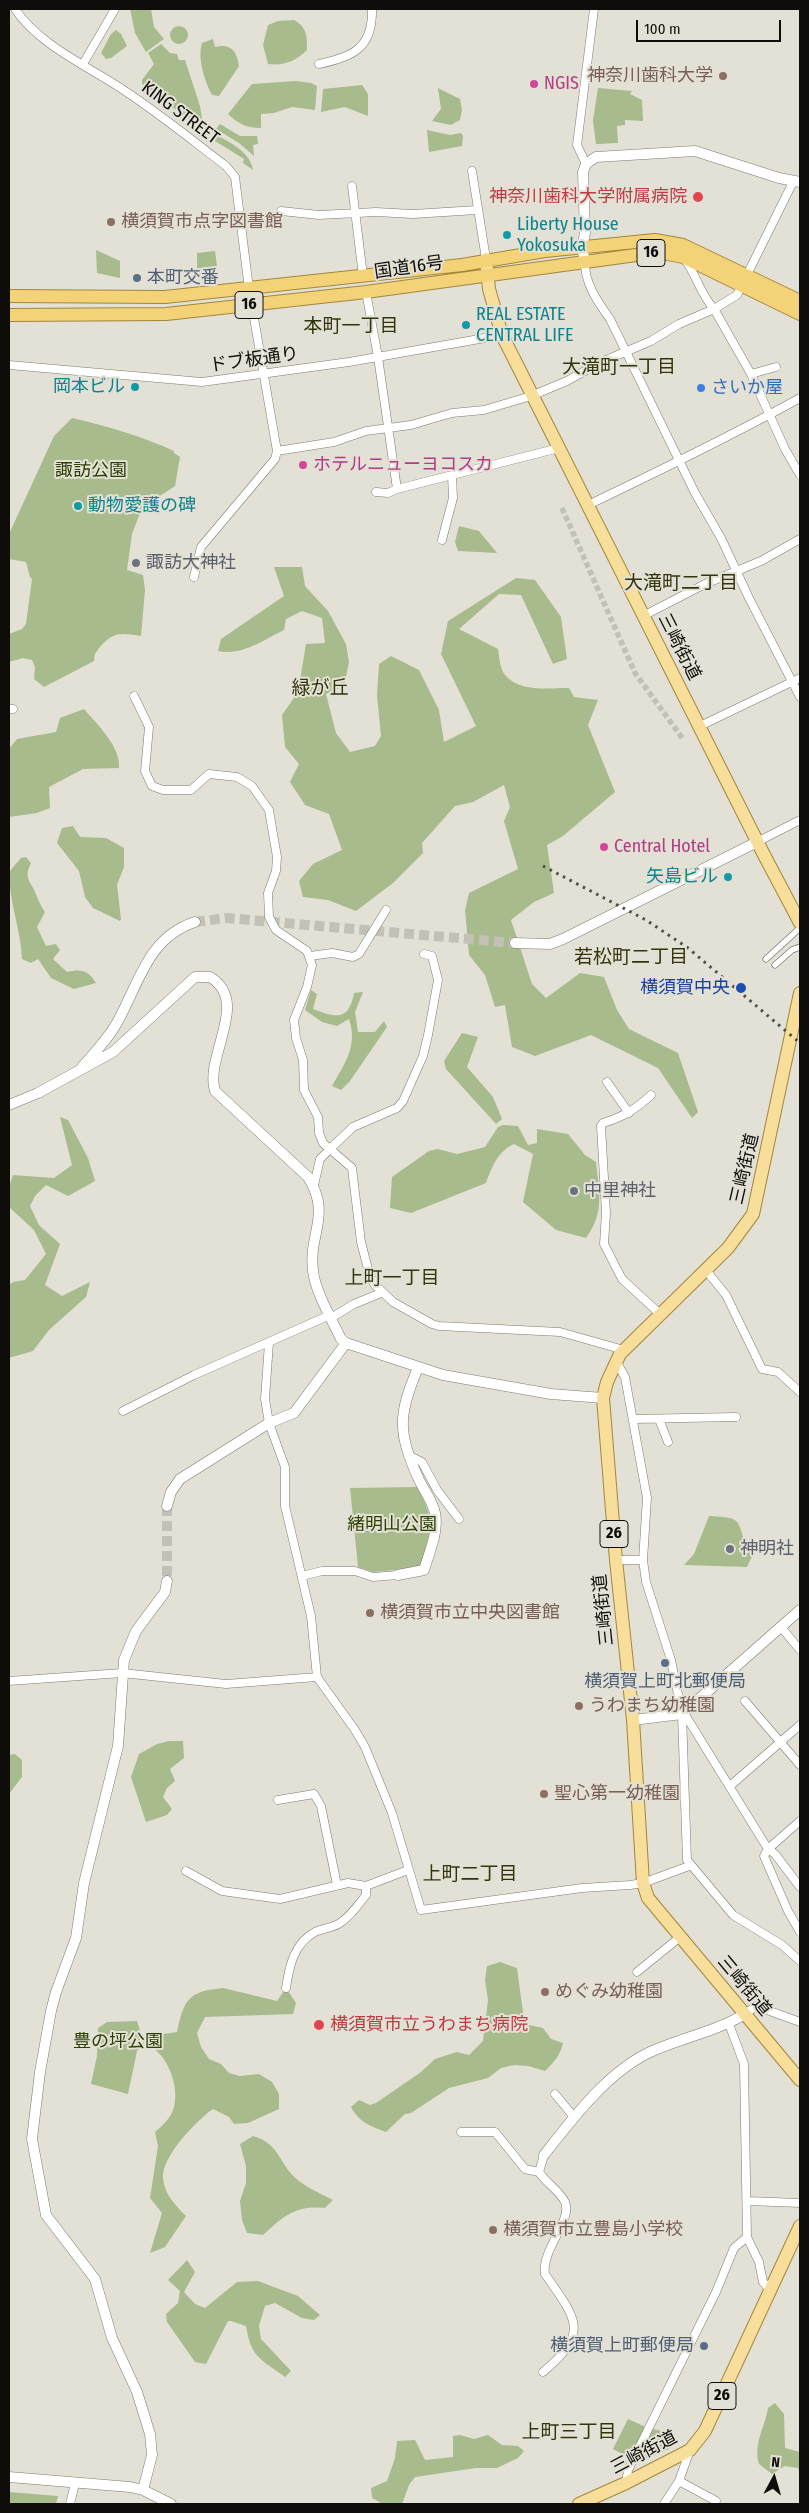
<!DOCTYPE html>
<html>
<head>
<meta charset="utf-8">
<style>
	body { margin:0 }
	#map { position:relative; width:809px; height:2513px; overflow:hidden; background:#e3e1d5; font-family:"Fira Sans Condensed",sans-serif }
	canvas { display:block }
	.frame { position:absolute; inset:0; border:10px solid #0e0d09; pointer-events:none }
	.north { position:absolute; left:749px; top:2453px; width:50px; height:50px; -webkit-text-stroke:4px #e3e1d5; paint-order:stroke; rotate:6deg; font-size:14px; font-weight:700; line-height:20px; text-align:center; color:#0e0d09 }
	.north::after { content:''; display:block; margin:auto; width:18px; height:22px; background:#0e0d09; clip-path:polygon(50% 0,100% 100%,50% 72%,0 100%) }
	.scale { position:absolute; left:636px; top:20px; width:145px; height:22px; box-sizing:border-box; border:2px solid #0e0d09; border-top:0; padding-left:6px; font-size:15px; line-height:18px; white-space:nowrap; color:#0e0d09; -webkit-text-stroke:4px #e3e1d5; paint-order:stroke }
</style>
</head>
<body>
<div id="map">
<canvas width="809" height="2513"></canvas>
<div class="frame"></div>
<div class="north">N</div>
<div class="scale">100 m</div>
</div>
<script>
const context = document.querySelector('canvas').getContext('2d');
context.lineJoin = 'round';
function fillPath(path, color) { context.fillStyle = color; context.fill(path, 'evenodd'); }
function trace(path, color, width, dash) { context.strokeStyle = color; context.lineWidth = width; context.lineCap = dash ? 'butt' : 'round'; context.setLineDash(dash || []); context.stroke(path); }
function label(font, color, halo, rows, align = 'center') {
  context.font = font + ' "Fira Sans Condensed","Noto Sans JP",sans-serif'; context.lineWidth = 4; context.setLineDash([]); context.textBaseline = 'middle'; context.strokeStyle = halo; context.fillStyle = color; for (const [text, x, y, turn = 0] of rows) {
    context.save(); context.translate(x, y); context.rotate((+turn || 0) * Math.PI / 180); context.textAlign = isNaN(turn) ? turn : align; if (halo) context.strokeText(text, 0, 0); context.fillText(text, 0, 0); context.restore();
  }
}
fillPath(new Path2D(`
	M130,9H151L154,27L164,39L146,52L135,33Z
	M294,20C307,27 307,36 307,50C296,61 284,66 268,64L263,45L268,25L278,21Z
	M170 35a9 9 0 1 1 18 0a9 9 0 1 1-18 0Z
	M116,30L121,34L127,46L111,58L106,59L101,53L111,34Z
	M213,39L215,47C231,43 237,51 239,66L219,96L212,95C205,82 197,58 202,43Z
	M161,44L170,53L177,54L179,60H185L200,106L204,131L142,84V80L154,64L148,53Z
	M296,81L311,83L317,86L315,110L292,107L274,113L261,114V128C246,128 239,124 228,114L252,84Z
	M362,85L368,94V116L345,107L321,112L323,89Z
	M438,88L460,99L462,110L460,120L451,125L432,121L441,109Z
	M598,88L632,91L630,94L642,100L643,121L625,120V125L617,126L618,143L596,144L593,120Z
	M220,124L240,136H257L258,144L253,145L254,156L239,143L216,129Z
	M427,130L450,135L461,133L463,136L462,146L429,152Z
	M215,134C230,143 250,151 253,170L243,163L244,159L215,141Z
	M96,250L120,261V278L97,273Z
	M215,251L217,266L197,269V253Z
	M72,418C107,426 141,436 174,451V453L180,457L175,486L142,508L132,534L127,570L143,575L145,590L141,636C121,633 114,631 100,647C96,652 94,654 94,661L44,687L34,679L35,667L32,660L23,658L9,662V634L22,629L26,624L32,579L30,577L26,562L9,559V534L54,436Z
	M459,526L479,531L497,553L458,551L455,542Z
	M274,567H302L305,586L328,611L346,644L349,662L344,686L326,694L336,733L350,752L375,746L381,736L377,695L379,664L391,656L419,670L439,710L444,742L476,726L441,654L448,621L516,578L535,580L561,617L567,659L553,664L521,595L499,594L459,629L498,649C499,656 500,666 503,672C516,693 549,688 569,688L574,697L598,700L588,725L615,792L563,836L547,845L554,893L534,902L511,920L532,984L546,998L580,973L604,977L617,1010L629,1029L678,1053L698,1112L692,1118L658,1068L591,1035L535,1056L512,1047L505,1005L495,1007L485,975L469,955L465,910L469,893L518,869L504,821L510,807L504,785L473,802L455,806L422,843L423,853L393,883L356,911L328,900L303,897L299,881L313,864L342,850L329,814L305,805L290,782L299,764L285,747L282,715L298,692L306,644L325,643L322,618L302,611L286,619L284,630C263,640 243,656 218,651L221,639L284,596Z
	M84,709C97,724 121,747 119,768L83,769L49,787L50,808L37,813L9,817V749L17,739L56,732L60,718Z
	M73,826L80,837L106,838L124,848V867L117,885L121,919L120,921L93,908L85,897L79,871L57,843L62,828Z
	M26,857L31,863C23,879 31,881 36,894C39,901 40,905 45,912L37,927L46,946L56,944L60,950L53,959L67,972C81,969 88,970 96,983L74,989L51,978L38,959L31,963L22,959C21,930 9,902 9,872L21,858Z
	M311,990L317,994L313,1009C336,1018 349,1021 354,993L363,992L355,1012L358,1032H375L384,1021L387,1027L350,1081L341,1090L332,1086C345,1063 358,1046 349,1019L337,1026L322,1022L305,1010Z
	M462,1033L478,1037L467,1067L493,1097L502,1119L496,1124L446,1069L444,1061Z
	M60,1117L68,1120L88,1158L95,1181L68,1196L46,1185L35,1196L30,1206L39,1225L60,1244L45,1285L62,1296L90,1282L86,1297L49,1330L33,1351L9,1358V1285L13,1282L25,1280L46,1254L34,1230L9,1207V1187L13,1175L54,1178L72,1165Z
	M503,1125L518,1126L528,1145L537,1143V1129L568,1134L585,1155L596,1162C599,1192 605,1212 586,1238L556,1230L523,1202L533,1154L514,1144C497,1152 492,1167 486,1183L411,1213L390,1208L392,1177L429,1151L438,1149L457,1154L485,1147L498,1127Z
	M417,1487C436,1521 431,1528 421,1564L416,1568L373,1572L358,1567L350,1488Z
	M709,1516C741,1518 737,1517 746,1547L755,1550L747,1567L684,1565L694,1554Z
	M169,1741H183L184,1758L170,1769L175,1781L167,1788L163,1797L172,1809L167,1815L146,1822L131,1777L139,1754L157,1744Z
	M15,1754L22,1760V1777L9,1794V1755Z
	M500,1962L517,1968L524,2020L529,2025L543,2028L551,2039L563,2043C560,2056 554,2062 545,2071L528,2066L514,2065L501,2068L488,2078L449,2088L411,2113L405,2114L386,2132C370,2126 359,2122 351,2107L359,2100L370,2105L376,2103L421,2072L435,2059L457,2052L469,2055L483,2041L488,2000L485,1980L487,1966Z
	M223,1988L277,2001L286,1988L296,2003L293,2014L205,2017L197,2033L201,2047L209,2059L221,2064L229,2073L240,2076L259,2074L272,2082L279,2094V2109L248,2123L234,2124L229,2117L213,2109C197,2120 161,2157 163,2178C164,2194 176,2206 186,2216L165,2247L150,2253L162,2213L150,2198L158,2146L155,2132C161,2127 167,2121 171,2115C183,2093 169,2053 146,2044L156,2035L177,2032C184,1999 189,1991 223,1988Z
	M137,2021L144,2043L137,2051L128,2094L91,2084L97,2056L98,2028L107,2022Z
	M253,2136C281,2144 279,2166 299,2181C309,2189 322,2194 333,2200L325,2208C295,2205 284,2216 263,2235L247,2233L242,2220L240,2201L246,2183V2166L240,2144Z
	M187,2260L195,2272L184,2292L195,2304L205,2308L237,2282L258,2281L298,2296L320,2315L314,2320L302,2318L275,2303L265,2306L259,2326L261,2339L291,2371L285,2377C261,2359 251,2358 246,2326L231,2321H228L206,2364L195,2362L167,2322L166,2314L178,2303L180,2291L168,2280Z
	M775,2403L784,2414L785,2448L800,2452V2473L798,2468L785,2466L772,2474L759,2464C753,2444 765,2427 768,2408Z
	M628,2419L648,2428L670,2433L665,2444L669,2449L638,2462L613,2449Z
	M460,2435L474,2439L488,2435L502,2445L518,2446L524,2451L518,2458L497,2468H476L415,2477L409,2485L402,2504H383L372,2498L371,2488L387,2481L395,2458L397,2441L415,2440L425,2460L453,2457V2436Z
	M9,2492L58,2496L56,2504H9Z`), '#a7bb8c');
trace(new Path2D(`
	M562,508L635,673L683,739`), '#c3c1b6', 5.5, [5.5, 3]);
trace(new Path2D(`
	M195,922L227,918L515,943
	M167,1506V1581`), '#c3c1b6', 10, [10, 5]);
const pedestrian = new Path2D(`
	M766,959L800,928
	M775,965L792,950L800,947`);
const minor = new Path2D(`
	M15,9C40,46 88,66 125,91C160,114 193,141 226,166L235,177L249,289L277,451L275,459L201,547L194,577
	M83,64L115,9
	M319,64C353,57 373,48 372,9
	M586,164L577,145L594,9
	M472,171L486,259
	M352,186L363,276
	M281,211L319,215L376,212L413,214L477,210
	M585,261C584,283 598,302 610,319L695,493L721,538L749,598L800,697
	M686,261C697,277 701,295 714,309L751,374L785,449L800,475
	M366,292L378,357L397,489
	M9,365L202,382L349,362L502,335
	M751,374L776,367
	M277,451L334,442L366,431L411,425L452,413L484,410L531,396L567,381L599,363L651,341L679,324L714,309L737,295L793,182
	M376,492L388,493L397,489L559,448
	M588,505C659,471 731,436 800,398
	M442,540L453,498L452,475
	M643,616L705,584L761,561L800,539
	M134,696L149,727L145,771L152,786L163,790H191L209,774L237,777L252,786L269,810L277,857L276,871L268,893L269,917L276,930L307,951L312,965L307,987L294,1020L296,1038L303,1060L304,1090L318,1117L319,1133L323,1143L352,1168L361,1242L368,1269L374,1284L393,1302L432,1324L439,1326L560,1332L624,1350
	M9,709H13
	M700,726L800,678
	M757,842L800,820
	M310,956L332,953L353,957L359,954L386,910
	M607,1082L629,1113
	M651,1095C636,1109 623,1117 603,1123L601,1126L606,1213L604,1244L622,1279L660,1314
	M314,1185L320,1159L331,1148L353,1127L397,1108L403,1101L423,1056L428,1035L438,980L432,956L424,954
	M705,1269L726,1295L762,1369L778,1372L800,1392
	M331,1318L354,1304L381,1293
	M269,1343L265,1399L269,1423L285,1467V1506L311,1616L317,1677L355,1730L365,1747L392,1813L421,1910L582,1888L630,1885L643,1883L689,1866
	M616,1361L625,1377L647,1498L643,1560L646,1582L671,1660L682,1714L687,1860L733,1915L782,1945L800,1961
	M123,1411L194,1375L330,1315
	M633,1419L736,1417
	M659,1419L668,1442
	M408,1455L422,1462L437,1490L459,1519
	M616,1560H643
	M302,1576L322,1571H355L373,1577L398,1575
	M781,1627L800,1650
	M9,1681L122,1673L226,1684L317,1677
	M745,1701L800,1765
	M684,1713L768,1849L775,1854L800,1887
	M730,1786L800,1725
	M278,1800L314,1794L321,1806L337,1885
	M800,1821L768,1849L764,1856L788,1911L800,1932
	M186,1871L222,1891L280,1899L348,1883L366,1886L408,1870
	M637,1972L680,1937
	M286,1988C289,1967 294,1943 315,1932C323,1928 333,1928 340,1923C351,1916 358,1905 366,1895V1886
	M745,2014L756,2006L800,2022
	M729,2024L744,2064L747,2237L759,2262L763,2282L771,2291
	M555,2094L574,2117
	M461,2132H495L525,2169L539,2172
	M747,2201L800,2203
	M543,2372C591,2332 576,2319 545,2274C541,2250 573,2220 565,2202C559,2190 546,2183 539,2172L544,2155
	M679,2481L716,2501
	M626,2483L628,2470L716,2292L734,2248L747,2237
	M70,2504L75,2483
	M664,2504L679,2481L690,2450`);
const tertiary = new Path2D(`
	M585,261L582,248L585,233L583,172L586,164L596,157L695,151L779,178L800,182
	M515,943L550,944L563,939L757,842
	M82,1067C95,1052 110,1037 119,1019C140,980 149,937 195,922
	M9,1105L38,1093L113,1052L195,977H210C251,1002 204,1056 215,1091L308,1177C332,1215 308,1234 313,1271C315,1291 332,1320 341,1339L346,1343L294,1413L269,1423L180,1479L171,1492L167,1506
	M346,1343L443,1375L551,1394L603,1398
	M398,1575L424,1570C429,1553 439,1531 435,1513C433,1503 425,1491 420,1482C398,1434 397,1416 418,1368
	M633,1720L682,1714L800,1610
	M544,2155C573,2118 606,2074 648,2053C680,2038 715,2032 745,2014
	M9,2477L130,2487L143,2490L171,2504
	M143,2490L152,2455L150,2434L137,2392L112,2338L95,2279L46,2215L32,2139L40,2072L51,2011L56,1992L76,1938L84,1883L118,1746L124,1660L136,1631L165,1592L167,1581`);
const primary = new Path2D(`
	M486,259L489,289L502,335L762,851L800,923
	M800,993L753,1214L728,1248L620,1354L607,1382L603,1398L616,1560L633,1720L643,1883L648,1898L800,2080
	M579,2504L626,2483L690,2450L705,2431L800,2226`);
const trunk = new Path2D(`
	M9,296L165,297L462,265L545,251L655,240L683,245L800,301
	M9,315L166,314L366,292L658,252L683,257L800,314`);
trace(pedestrian, '#7b7a6f', 7);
trace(minor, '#7b7a6f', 9);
trace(tertiary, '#7b7a6f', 11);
trace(primary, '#a2873c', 14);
trace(trunk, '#a2873c', 14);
trace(pedestrian, '#fff', 5.5);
trace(minor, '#fff', 8);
trace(tertiary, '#fff', 10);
trace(primary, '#f7de9a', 12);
trace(trunk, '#f4d378', 12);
trace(new Path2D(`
	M543,866L646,920L688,948L800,1043`), '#504e48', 3, [2.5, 5]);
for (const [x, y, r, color] of [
	[723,76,5,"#8d6e63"],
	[534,84,5,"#d1479c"],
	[698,197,6,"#e0444e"],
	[111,222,5,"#8d6e63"],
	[507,235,5,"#0f9aa8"],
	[137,278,5,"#5c6f8a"],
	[466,325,5,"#0f9aa8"],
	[135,387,5,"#0f9aa8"],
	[701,388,5,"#3f7fe0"],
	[303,465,5,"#d1479c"],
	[78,506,5,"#0f9aa8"],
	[136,563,5,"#6b7280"],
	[604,847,5,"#d1479c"],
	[728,877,5,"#0f9aa8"],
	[741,988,6,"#1a4fb4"],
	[574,1191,5,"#6b7280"],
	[730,1549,5,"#6b7280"],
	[370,1613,5,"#8d6e63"],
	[665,1663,5,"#5c6f8a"],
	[579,1706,5,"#8d6e63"],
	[544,1794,5,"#8d6e63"],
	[545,1992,5,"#8d6e63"],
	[319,2025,6,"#e0444e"],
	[493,2230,5,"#8d6e63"],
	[704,2346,5,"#5c6f8a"]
]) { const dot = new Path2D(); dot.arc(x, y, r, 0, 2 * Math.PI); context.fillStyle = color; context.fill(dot); trace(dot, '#e3e1d5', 2); }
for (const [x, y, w] of [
	[651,253,28],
	[249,305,28],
	[614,1534,28],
	[722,2396,28]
]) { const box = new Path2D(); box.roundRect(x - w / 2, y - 13.5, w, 27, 4); context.fillStyle = '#e3e1d5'; context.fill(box); trace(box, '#0e0d09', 1); }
label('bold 16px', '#0e0d09', null, [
	["16",651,253],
	["16",249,305],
	["26",614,1534],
	["26",722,2396]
]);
label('18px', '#785e54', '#e3e1d5', [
	["神奈川歯科大学",713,76,"right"],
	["横須賀市点字図書館",121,222],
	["横須賀市立中央図書館",380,1613],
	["うわまち幼稚園",589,1706],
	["聖心第一幼稚園",554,1794],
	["めぐみ幼稚園",555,1992],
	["横須賀市立豊島小学校",503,2230]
], 'left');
label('18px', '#b23c85', '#e3e1d5', [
	["NGIS",544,84],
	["ホテルニューヨコスカ",313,465],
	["Central Hotel",614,847]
], 'left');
label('18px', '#0e0d09', '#e3e1d5', [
	["KING STREET",180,113,37],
	["国道16号",409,268,-8],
	["ドブ板通り",254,360,-8],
	["三崎街道",679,647,63],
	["三崎街道",745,1169,-77],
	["三崎街道",604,1610,-96],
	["三崎街道",744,1986,50],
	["三崎街道",644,2453,-28]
]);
label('18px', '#be3a42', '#e3e1d5', [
	["神奈川歯科大学附属病院",687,197],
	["横須賀市立うわまち病院",330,2025,"left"]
], 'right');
label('18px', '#0d838f', '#e3e1d5', [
	["Liberty House",517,225],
	["Yokosuka",517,246],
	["REAL ESTATE",476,315],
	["CENTRAL LIFE",476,336],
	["岡本ビル",125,387,"right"],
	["動物愛護の碑",88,506],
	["矢島ビル",718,877,"right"]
], 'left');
label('18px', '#4e5e75', '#e3e1d5', [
	["本町交番",147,278],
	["横須賀上町北郵便局",665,1682,"center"],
	["横須賀上町郵便局",694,2346,"right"]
], 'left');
label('18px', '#366cbe', '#e3e1d5', [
	["さいか屋",711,388]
], 'left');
label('18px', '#2c4004', '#e3e1d5', [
	["諏訪公園",91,471],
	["緒明山公園",392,1525],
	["豊の坪公園",118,2042]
]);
label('18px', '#5b616d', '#e3e1d5', [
	["諏訪大神社",146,563],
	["中里神社",584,1191],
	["神明社",740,1549]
], 'left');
label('18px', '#164399', '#e3e1d5', [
	["横須賀中央",730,988]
], 'right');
label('19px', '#33350c', '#e3e1d5', [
	["本町一丁目",351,327],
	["大滝町一丁目",619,368],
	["大滝町二丁目",681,584],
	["緑が丘",320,689],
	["若松町二丁目",631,958],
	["上町一丁目",392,1279],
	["上町二丁目",470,1875],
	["上町三丁目",569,2433]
]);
</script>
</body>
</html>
